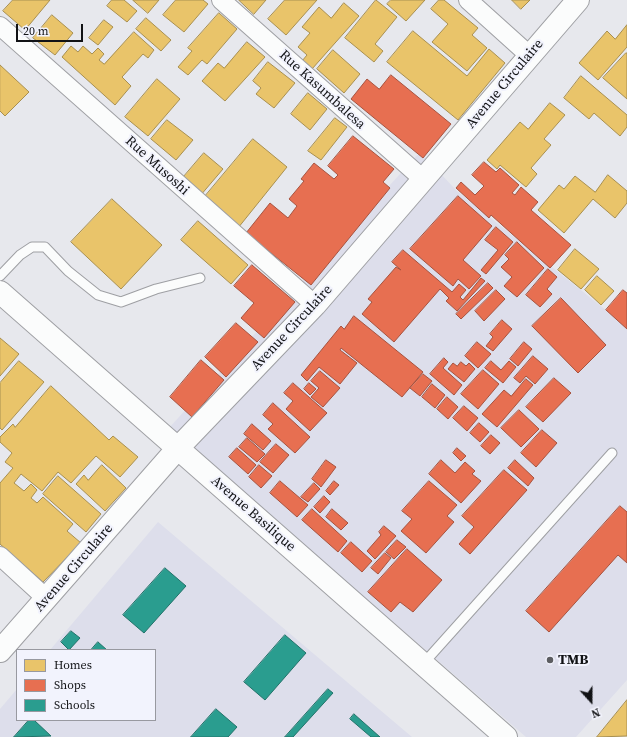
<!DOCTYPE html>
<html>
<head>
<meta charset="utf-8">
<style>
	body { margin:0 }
	#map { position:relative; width:627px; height:737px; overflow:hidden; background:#e7e8ed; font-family:"Source Serif 4",serif }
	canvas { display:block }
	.legend { position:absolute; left:16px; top:649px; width:140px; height:72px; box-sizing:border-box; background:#f2f3fd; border:1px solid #9899a0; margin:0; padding:5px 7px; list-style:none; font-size:12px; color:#111215 }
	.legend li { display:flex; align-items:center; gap:8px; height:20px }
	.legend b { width:20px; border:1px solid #9899a0 }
	.north { position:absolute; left:571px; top:681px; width:40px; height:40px; -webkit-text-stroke:3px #f2f3fd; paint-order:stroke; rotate:159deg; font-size:11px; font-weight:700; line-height:16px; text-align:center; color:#111215 }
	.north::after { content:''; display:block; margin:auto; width:14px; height:18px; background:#111215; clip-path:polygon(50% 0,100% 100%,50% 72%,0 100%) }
	.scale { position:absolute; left:16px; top:24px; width:67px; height:18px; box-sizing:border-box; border:2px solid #111215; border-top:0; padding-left:5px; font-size:12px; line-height:14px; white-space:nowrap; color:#111215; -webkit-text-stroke:3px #f2f3fd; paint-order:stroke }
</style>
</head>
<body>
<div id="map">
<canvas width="627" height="737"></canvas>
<ul class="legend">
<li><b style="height:11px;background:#e9c46a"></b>Homes</li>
<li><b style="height:11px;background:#e76f51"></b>Shops</li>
<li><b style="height:11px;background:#2a9d8f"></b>Schools</li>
</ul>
<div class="north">N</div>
<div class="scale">20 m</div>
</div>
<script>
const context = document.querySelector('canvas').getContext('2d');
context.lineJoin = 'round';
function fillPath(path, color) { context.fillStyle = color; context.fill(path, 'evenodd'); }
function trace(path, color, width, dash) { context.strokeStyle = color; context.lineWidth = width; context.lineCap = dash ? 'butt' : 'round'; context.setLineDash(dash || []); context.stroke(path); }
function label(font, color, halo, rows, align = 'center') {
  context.font = font + ' "Source Serif 4",serif'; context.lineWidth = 4; context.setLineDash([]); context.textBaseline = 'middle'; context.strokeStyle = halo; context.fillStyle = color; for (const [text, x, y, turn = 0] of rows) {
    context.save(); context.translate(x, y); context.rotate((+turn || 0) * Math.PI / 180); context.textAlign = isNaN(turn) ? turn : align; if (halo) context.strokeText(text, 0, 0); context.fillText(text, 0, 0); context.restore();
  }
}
fillPath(new Path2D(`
	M420,152L457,191L627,327V680L576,737H526L169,428Z
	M158,522L412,737H0V709L17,689V720H155V650H50Z`), '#dddeeb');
const homes = new Path2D(`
	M13,0H50L25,30L3,11Z
	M112,0H124L137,11L127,22L107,6Z
	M133,0H159L148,13Z
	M176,0H203L208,4L184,32L163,15Z
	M239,0H266L254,14Z
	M285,0H317L286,35L268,19Z
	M376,0L397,17L375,44L383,51L374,62L345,38Z
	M391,0H425L406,21L387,4Z
	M439,0H444L478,28L472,35L487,48L467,71L432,42L448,24L431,9Z
	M512,0H530L521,9Z
	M344,3L359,16L312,69L302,61L307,55L298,47L310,33L302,27L319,7L331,18Z
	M219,13L237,29L207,64L202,60L188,75L178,67L192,51L188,48Z
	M52,15L73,33L55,55L33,38Z
	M146,18L171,40L161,51L136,29Z
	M104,20L113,27L98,45L89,38Z
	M627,25V47L598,80L579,63L607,31L615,39Z
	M413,31L467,76L489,49L505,63L458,120L387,62Z
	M134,32L154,50L148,58L143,54L122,77L131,86L115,105L62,57L71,46L78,52L83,46L92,54L98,48L104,54L99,60L104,64Z
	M247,42L265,57L225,101L202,81L218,63L224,68Z
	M333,50L360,74L344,93L317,69Z
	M626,53H627V99L603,78Z
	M268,62L295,83L274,108L256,94L261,88L253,81Z
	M0,65L29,92L5,116L0,111Z
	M581,76L627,115V127L620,136L594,113L589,119L564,98Z
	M157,79L180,99L148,136L125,117Z
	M308,93L327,109L310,130L291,114Z
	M550,103L565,115L544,139L551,145L531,168L537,174L526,187L500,165L497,169L487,160L520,122L528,129Z
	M335,118L347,127L321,160L308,151Z
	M167,120L193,140L176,160L151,139Z
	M253,139L287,167L238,228L202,200Z
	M204,153L223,169L200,196L181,180Z
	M608,175L627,191V203L615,218L593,199L564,233L538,210L559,185L564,189L575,176L595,192Z
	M112,199L162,245L121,289L71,242Z
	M198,221L248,265L231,284L181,240Z
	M575,249L599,269L581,289L558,270Z
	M597,276L614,291L601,305L585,290Z
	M0,338L19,354L0,376Z
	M19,361L44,382L2,430L0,428V383Z
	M51,386L109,440L113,436L138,457L120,477L96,456L71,483L58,472L42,491L21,474L14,483L24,491L31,484L37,490L31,498L37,503L43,497L73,524L67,531L81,543L43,582L0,544V483L13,468L5,462L12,453L0,442V437L13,424L15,427Z
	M102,465L126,488L105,511L76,484L84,475L88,480Z
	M58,476L101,514L86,532L43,494Z
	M627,700V736L597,737Z`);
fillPath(homes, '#e9c46a');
trace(homes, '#a88f50', 1);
const shops = new Path2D(`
	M391,75L451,124L423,158L351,99L367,79L379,89Z
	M353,136L394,169L383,182L390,188L311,285L246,233L270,203L288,218L297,206L289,199L304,181L301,179L314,163L334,179L338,175L328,166Z
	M484,162L496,172L500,168L519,185L512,193L515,195L521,187L538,202L531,210L571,245L550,268L491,215L489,218L456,188L461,182L475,195L484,186L472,175Z
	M458,196L492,226L463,260L481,276L469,289L458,279L453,286L410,249Z
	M496,227L513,242L486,274L481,270L498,250L485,240Z
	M517,242L544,268L517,297L504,286L512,277L501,267L509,259L505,255Z
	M403,250L452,292L459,284L466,290L460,297L463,300L481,278L485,281L457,311L446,301L449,298L440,289L394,342L362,314L372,302L368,299L396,267L401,270L392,262Z
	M252,265L295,302L264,338L241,318L254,303L234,286Z
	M548,269L557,277L547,289L552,294L540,307L526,295Z
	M488,283L493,288L461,319L456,314Z
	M496,290L505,299L484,321L475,311Z
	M623,290L627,293V329L606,310Z
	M561,298L606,345L578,373L532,326Z
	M354,316L423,372L402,397L341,348L340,350L357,363L340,384L319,367L307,381L301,375L341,326L344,329Z
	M502,320L512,329L493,351L486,346L493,337L490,334Z
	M236,323L258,342L226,377L205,357Z
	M477,342L491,354L478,368L465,356Z
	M524,342L532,349L518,366L510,359Z
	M533,356L548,369L535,384L526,376L520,383L514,378Z
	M444,358L448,362L443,368L462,385L454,395L430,374Z
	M201,360L224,380L192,417L170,397Z
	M491,361L501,370L509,361L516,367L503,383L485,368Z
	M461,362L466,366L469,363L475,369L464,382L448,369L453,363L457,366Z
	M483,370L499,384L478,409L461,394Z
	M320,371L340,388L323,407L311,397L319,388L311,381Z
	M423,374L432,381L420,396L410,388Z
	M554,378L571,393L543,422L526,407Z
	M526,379L533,385L497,427L482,414L504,390L511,396Z
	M293,383L327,413L310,431L286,409L293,401L284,393Z
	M309,383L316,389L310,395L304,389Z
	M432,384L445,395L435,408L422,397Z
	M447,397L458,407L448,419L437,409Z
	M273,403L310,437L295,453L268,429L273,424L263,415Z
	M464,406L478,418L467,431L453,418Z
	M519,410L539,429L521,447L501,428Z
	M479,423L489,432L480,442L470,433Z
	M252,424L271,441L263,450L244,434Z
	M542,430L557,443L536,467L521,453Z
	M491,435L500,443L490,454L481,446Z
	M247,438L265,454L257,462L239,447Z
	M276,444L289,455L273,473L260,462Z
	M237,448L256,465L248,474L229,457Z
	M457,448L466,456L461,461L453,453Z
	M326,460L336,467L321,487L312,479Z
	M441,460L455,473L465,462L475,471L472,474L481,481L461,503L429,474Z
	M515,460L534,478L528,486L508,468Z
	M259,465L272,476L261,488L249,477Z
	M504,470L527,490L470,554L459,544L474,527L462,516Z
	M280,481L308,505L297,517L270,493Z
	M334,481L339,485L330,495L326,491Z
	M429,481L457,505L447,516L454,522L426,553L401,531L412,519L402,511Z
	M314,483L320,489L308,502L301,497Z
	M324,496L330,502L320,513L314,507Z
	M620,506L627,512V563L618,555L549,632L526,611Z
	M312,509L347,541L338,552L302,520Z
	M332,509L348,523L341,530L326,517Z
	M384,526L396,536L375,559L367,551L381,535L379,532Z
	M397,540L406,547L394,559L386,552Z
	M351,542L372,561L362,572L341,553Z
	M407,549L442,580L413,612L400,602L391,612L368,592Z
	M385,553L391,558L378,574L371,568Z`);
fillPath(shops, '#e76f51');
trace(shops, '#a7533f', 1);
const schools = new Path2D(`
	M165,568L186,586L144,633L123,615Z
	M71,631L80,638L69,650L61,642Z
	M285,635L306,653L265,700L244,682Z
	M98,642L107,650H91Z
	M328,689L333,693L293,737H285Z
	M216,709L237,727L228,737H191Z
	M354,714L380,737H371L350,719Z
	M29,720H34L51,736L14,737Z`);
fillPath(schools, '#2a9d8f');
trace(schools, '#22736a', 1);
const service = new Path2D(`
	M0,276L20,255L32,247H45L68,271L98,295L121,302L156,289L200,278
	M423,664L612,453`);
const minor = new Path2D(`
	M221,0L424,180
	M468,0L529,55
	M0,26L315,305
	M0,556L47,599`);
const tertiary = new Path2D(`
	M0,292L506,737
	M0,651L178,448L315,305L578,0`);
trace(service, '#9e9fa3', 11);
trace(minor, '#9e9fa3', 20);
trace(tertiary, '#9e9fa3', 24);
trace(service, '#fbfcfc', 9);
trace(minor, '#fbfcfc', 18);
trace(tertiary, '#fbfcfc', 22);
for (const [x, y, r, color] of [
	[550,660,4,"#5c5d61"]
]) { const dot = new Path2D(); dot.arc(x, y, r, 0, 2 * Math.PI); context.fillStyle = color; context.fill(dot); trace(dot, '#f2f3fd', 1.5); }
label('14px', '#111215', '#f2f3fd', [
	["Avenue Circulaire",505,84,-50],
	["Rue Kasumbalesa",322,90,42],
	["Rue Musoshi",157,166,42],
	["Avenue Circulaire",292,328,-47],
	["Avenue Basilique",253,514,41],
	["Avenue Circulaire",74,568,-49]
]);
label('bold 14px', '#111215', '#f2f3fd', [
	["TMB",558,660]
], 'left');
</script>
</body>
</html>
